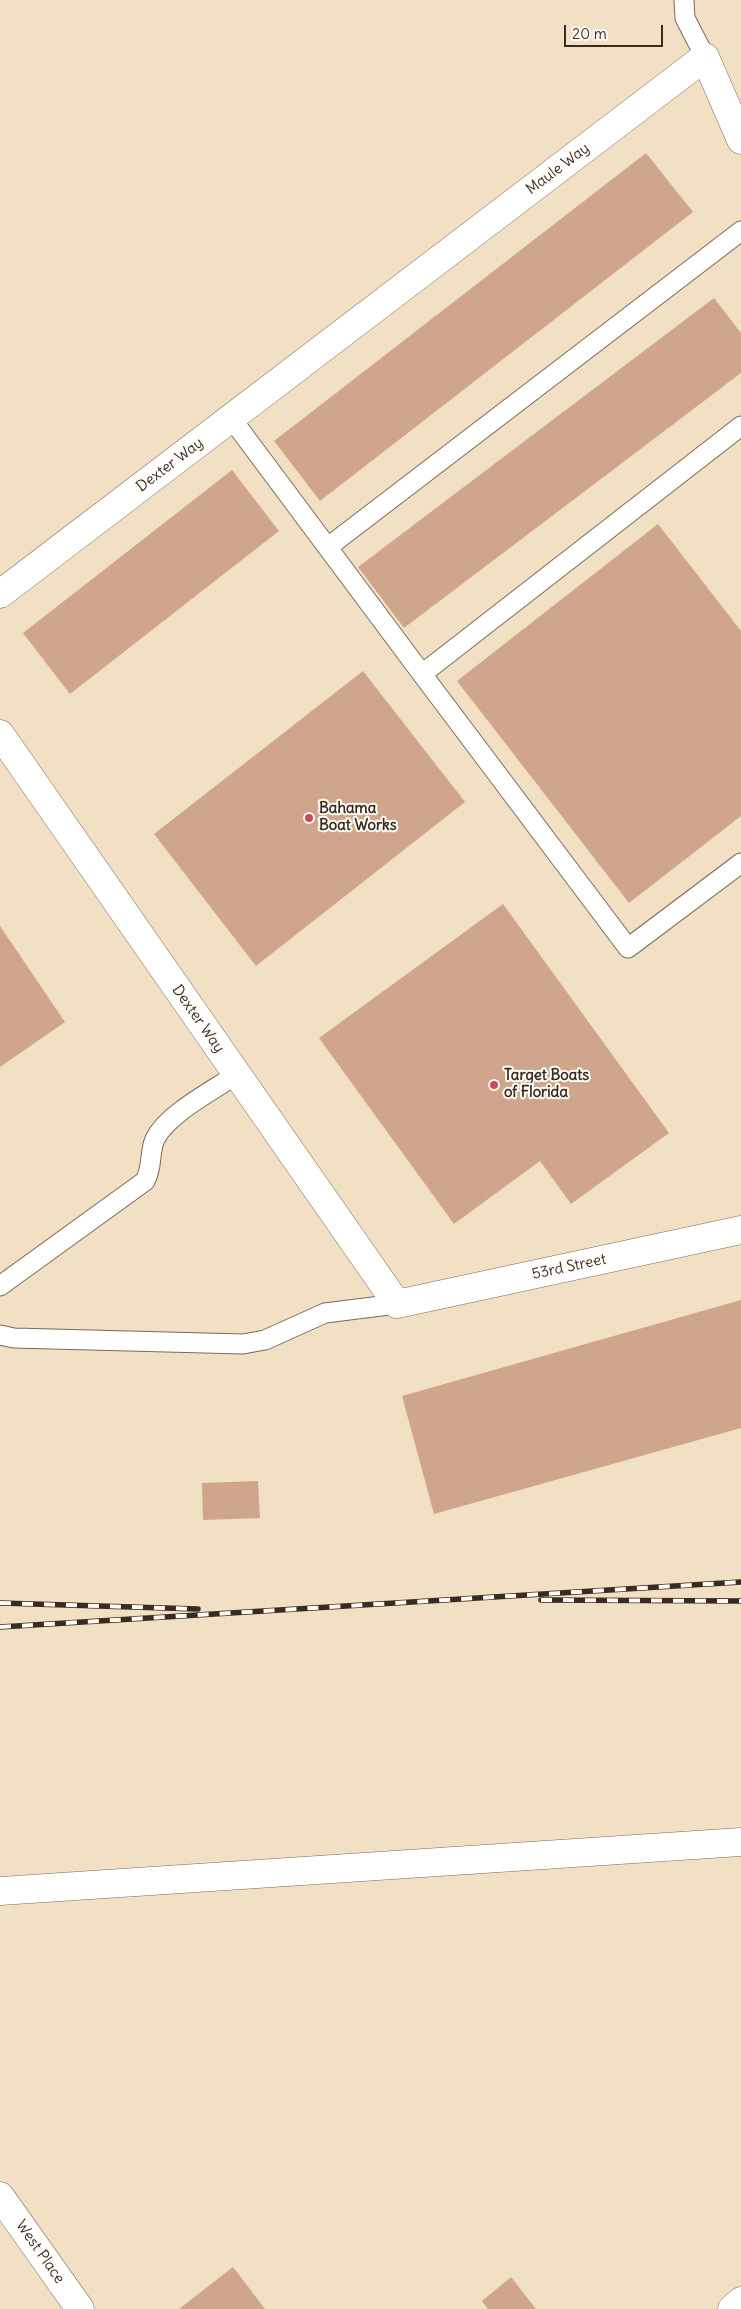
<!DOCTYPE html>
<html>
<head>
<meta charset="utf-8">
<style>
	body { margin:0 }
	#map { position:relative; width:741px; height:2309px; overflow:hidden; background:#f2e0c4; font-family:Delius,sans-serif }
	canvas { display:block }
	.scale { position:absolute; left:564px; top:25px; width:99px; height:22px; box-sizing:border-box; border:2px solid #3b2a1e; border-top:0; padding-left:6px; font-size:15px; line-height:18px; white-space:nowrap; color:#3b2a1e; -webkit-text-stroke:4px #fdfcf7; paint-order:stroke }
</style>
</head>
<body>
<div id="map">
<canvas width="741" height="2309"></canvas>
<div class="scale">20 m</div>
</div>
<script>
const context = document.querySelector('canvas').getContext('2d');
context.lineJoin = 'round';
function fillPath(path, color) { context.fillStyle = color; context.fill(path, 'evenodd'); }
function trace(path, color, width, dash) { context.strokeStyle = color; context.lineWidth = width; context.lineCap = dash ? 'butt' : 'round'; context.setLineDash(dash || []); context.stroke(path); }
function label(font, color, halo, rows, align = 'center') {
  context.font = font + ' Delius,sans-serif'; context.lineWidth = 4; context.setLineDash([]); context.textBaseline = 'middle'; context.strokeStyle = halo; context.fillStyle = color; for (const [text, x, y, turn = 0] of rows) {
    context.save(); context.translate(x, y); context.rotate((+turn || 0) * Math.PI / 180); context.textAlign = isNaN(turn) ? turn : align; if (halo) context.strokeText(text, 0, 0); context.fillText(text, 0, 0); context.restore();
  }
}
fillPath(new Path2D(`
	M646,153L693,212L320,501L274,441Z
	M714,298L741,333V373L404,628L358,567Z
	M232,470L279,531L70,694L23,633Z
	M658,524L741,631V816L629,903L457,681Z
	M363,671L465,802L256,966L154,834Z
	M503,904L669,1133L571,1204L540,1161L454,1224L319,1038Z
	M0,926L65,1022L0,1067Z
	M741,1300V1428L434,1514L402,1396Z
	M258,1481L260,1518L203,1520L202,1483Z
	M233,2267L265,2309H179Z
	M511,2277L536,2309H488L482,2301Z`), '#cfa68c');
const lane = new Path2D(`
	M684,0L685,18L705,57
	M231,418L422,674L741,426
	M328,547L741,231
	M422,674L628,948L741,863
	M0,1286L145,1181C153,1167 149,1152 155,1139C167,1114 214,1090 237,1074
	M0,1335L14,1338L243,1344L265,1340L325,1313L397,1304`);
const street = new Path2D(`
	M0,594L705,57L741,140
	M0,734L397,1304L741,1230
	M0,1891L741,1842
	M0,2196L80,2309
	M732,2309L741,2301`);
trace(lane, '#7b6a58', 21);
trace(street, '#7b6a58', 29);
trace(lane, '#fff', 19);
trace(street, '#fff', 28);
const rail = new Path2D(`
	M541,1600L741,1601
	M0,1603L198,1609
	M0,1627L741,1582`);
trace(rail, '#3b2a1e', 5.5);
trace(rail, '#fdfcf7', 4, [11]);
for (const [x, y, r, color] of [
	[309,818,5,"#d1495b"],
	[494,1085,5,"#d1495b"]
]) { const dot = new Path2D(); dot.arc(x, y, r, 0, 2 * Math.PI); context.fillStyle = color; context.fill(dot); trace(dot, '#fdfcf7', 2); }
label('15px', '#3b2a1e', '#fdfcf7', [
	["Maule Way",558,169,-37],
	["Dexter Way",170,465,-37],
	["Dexter Way",198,1019,55],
	["53rd Street",569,1267,-12],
	["West Place",40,2252,55]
]);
label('bold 15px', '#3b2a1e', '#fdfcf7', [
	["Bahama",319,809],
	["Boat Works",319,826],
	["Target Boats",504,1076],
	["of Florida",504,1093]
], 'left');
</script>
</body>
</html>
